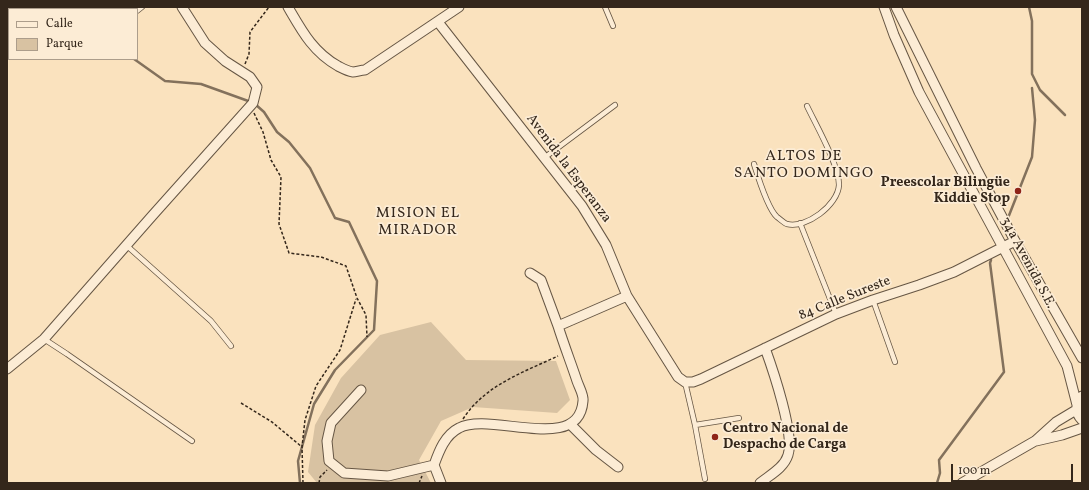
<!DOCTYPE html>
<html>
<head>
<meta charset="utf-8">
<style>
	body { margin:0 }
	#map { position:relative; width:1089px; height:490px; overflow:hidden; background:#fae2be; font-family:Vollkorn,serif }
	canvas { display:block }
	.frame { position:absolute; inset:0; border:8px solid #34271b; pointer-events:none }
	.legend { position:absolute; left:8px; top:8px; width:130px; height:52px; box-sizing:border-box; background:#fcecd5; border:1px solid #ac9d8b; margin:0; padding:5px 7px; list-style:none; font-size:12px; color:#34271b }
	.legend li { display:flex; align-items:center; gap:8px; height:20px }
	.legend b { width:20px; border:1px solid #ac9d8b }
	.scale { position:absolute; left:951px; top:464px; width:122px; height:18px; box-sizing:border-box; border:2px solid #34271b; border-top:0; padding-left:5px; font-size:12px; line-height:14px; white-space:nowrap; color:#34271b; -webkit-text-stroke:3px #fcecd5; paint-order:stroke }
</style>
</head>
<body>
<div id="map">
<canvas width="1089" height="490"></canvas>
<div class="frame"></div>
<ul class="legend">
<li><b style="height:5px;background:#fcecd5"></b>Calle</li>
<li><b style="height:11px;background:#d8c2a2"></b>Parque</li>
</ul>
<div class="scale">100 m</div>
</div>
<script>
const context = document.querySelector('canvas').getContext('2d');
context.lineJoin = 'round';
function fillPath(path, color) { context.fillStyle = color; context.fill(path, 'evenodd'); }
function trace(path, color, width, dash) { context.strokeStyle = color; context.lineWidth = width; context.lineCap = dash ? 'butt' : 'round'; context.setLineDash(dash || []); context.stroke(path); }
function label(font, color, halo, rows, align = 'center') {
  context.font = font + ' Vollkorn,serif'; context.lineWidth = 3.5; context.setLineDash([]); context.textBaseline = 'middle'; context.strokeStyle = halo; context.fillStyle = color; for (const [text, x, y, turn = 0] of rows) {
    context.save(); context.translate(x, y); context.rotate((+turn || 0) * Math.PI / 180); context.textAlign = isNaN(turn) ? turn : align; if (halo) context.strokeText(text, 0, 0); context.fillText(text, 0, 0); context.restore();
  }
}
fillPath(new Path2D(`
	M431,322L466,360L556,361L570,400L557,413L473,407L441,421L419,460L431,483H317L308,472L315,425L341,378L380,335Z`), '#d8c2a2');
trace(new Path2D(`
	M62,7L65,9
	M1029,7L1032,21V74L1040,90L1065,115
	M134,59L165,81L201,84L251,102
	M255,104L264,112L277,132L289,142L310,168L335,218L349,222L377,281L374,330L335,370L314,404L298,461L300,483
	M1008,218L1032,157L1035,120L1032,88
	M937,483L940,473L939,460L1004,372L990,263L991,260`), '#83715c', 2.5);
const service = new Path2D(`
	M605,7L613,26
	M137,11L142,7
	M544,158L615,105
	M754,164C758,177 768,209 777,217C780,219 784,223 787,224C806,229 838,205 839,185C839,165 816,125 807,106
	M800,223L836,314
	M126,245L211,321L231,346
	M873,300L895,362
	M44,339L67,354L192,441
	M685,382L695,425L705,479
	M695,425L739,418`);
const minor = new Path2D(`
	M288,7C302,31 313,52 338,66C342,68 347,71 353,72C356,72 361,70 365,70L459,7
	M884,7L894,35L919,92L1067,366L1077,405
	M896,7L976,168L1015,241L1082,358
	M15,9L17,7
	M7,16L9,14
	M438,22L582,206L606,245L627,296L678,377L685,382H693L701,379L836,314L873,300L919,285L954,272L1015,241
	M530,273L541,280L558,326
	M7,369L44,339L152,216L253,103L257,87L250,77L225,61L205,43L182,7
	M361,390L331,423L327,441L329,461L344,473L388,476L434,465
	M1082,396C1075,404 1075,413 1082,420
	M571,425L596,450L618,467
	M1036,441L1062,435L1082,428
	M441,483L434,465C439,451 445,435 459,428C490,411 579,455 583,401C584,395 579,387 577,381C571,363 564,345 558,326L627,296
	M760,483C770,475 784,468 788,455C795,435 773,370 765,348
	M962,483L1035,441L1056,422L1076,410`);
trace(service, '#665644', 6);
trace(minor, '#665644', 11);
trace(new Path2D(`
	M245,64L249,54L250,32L269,7
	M254,113L263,132L271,160L281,177L279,224L289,253L321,257L346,266L357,298L366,315L367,337
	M241,403L272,422L302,447
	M463,419C485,385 524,372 558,356
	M303,483L302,447L305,420L316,386L340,350L356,299
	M319,483L320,477L327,470
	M419,483L422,476`), '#34271b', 1.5, [3, 2]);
trace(service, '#fcecd5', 4.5);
trace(minor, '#fcecd5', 9);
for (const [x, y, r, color] of [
	[1018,191,4,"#8f2418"],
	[715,437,4,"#8f2418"]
]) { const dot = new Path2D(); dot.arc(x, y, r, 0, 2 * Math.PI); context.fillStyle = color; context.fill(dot); trace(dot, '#fcecd5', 1.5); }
label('14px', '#34271b', '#fcecd5', [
	["Avenida la Esperanza",568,169,53],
	["34a Avenida S.E.",1027,263,62],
	["84 Calle Sureste",845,299,-22]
]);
label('bold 14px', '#34271b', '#fcecd5', [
	["Preescolar Bilingüe",1010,183],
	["Kiddie Stop",1010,199],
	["Centro Nacional de",723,429,"left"],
	["Despacho de Carga",723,445,"left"]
], 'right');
context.letterSpacing = '1px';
label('15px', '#34271b', '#fcecd5', [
	["ALTOS DE",804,157],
	["SANTO DOMINGO",804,174],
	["MISION EL",418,214],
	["MIRADOR",418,231]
]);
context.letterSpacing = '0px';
</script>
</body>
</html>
